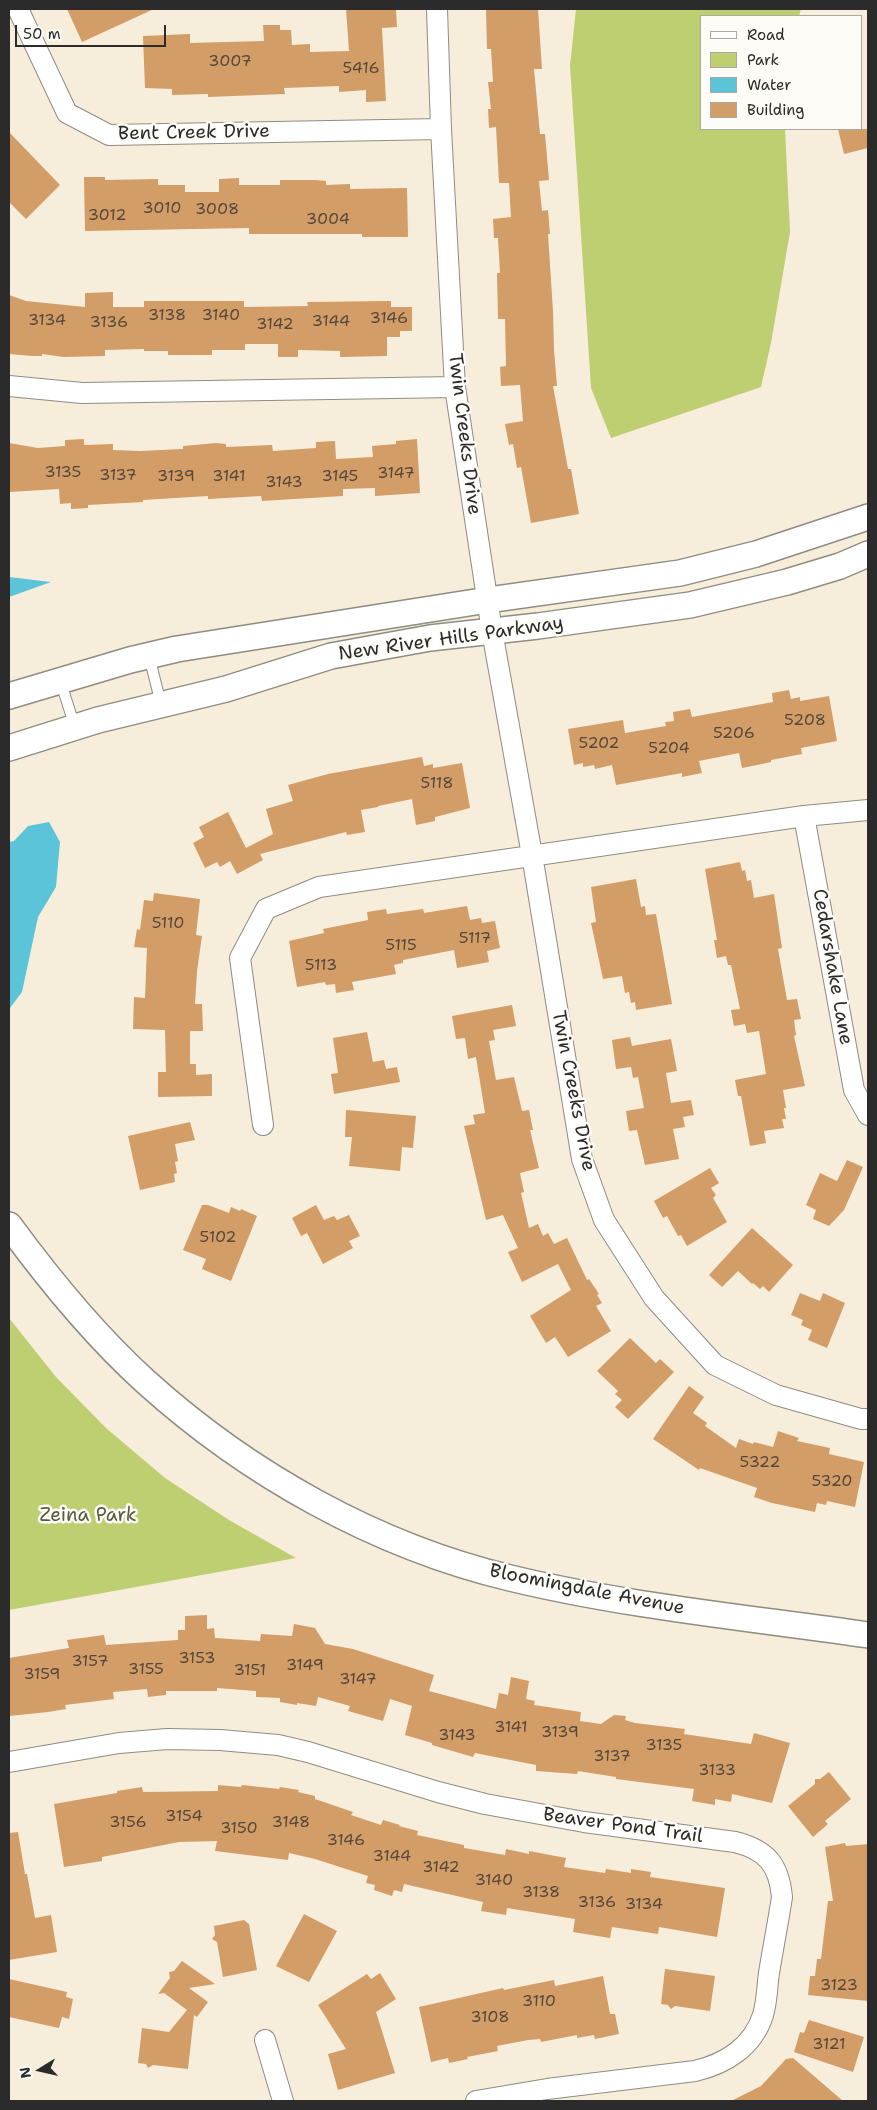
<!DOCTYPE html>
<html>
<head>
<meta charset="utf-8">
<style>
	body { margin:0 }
	#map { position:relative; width:877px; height:2110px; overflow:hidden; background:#f6edda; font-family:"Shantell Sans",sans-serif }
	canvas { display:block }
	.frame { position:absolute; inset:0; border:10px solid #2b2b2b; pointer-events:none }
	.legend { position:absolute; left:700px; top:15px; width:162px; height:115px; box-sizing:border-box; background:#fdfcf7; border:1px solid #a9a8a5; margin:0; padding:6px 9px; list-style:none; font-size:15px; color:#2b2b2b }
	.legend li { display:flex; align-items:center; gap:10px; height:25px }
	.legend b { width:25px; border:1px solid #a9a8a5 }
	.north { position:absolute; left:15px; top:2045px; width:50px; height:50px; -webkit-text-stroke:4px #fdfcf7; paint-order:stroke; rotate:260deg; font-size:14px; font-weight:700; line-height:20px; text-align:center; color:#2b2b2b }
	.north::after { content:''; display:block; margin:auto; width:18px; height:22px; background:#2b2b2b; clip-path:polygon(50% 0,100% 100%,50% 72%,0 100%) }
	.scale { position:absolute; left:15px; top:25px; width:151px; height:22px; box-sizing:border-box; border:2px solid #2b2b2b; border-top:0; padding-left:6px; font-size:15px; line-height:18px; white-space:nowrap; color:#2b2b2b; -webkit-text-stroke:4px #fdfcf7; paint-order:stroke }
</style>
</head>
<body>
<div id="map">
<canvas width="877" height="2110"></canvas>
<div class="frame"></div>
<ul class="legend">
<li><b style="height:6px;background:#fff"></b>Road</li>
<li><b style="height:14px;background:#becf72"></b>Park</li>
<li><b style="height:14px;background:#5cc4d8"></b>Water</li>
<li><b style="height:14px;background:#d39d67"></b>Building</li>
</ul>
<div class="north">N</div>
<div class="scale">50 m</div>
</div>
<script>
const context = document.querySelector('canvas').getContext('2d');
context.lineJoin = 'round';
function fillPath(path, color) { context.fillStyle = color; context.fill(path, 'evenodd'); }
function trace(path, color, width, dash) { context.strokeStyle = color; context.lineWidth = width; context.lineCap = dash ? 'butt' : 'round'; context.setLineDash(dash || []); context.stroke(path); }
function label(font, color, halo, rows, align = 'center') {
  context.font = font + ' "Shantell Sans",sans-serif'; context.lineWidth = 5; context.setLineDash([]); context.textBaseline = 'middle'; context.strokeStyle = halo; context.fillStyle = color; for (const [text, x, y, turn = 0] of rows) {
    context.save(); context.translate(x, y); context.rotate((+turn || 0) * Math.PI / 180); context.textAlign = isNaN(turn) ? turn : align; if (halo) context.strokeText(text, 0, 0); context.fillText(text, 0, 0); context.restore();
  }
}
fillPath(new Path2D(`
	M576,9H801L799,16H701V129H785L790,232L771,343L761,387L611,438L591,388L570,66Z
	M9,1318L56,1377L106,1428L165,1478L229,1520L296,1558L9,1610Z`), '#becf72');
fillPath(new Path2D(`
	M9,577L51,582L9,597Z
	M49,822L60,842L56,887L38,917L22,992L10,1008L9,842L14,841L28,826Z`), '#5cc4d8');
fillPath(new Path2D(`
	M67,9H154L82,42Z
	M346,9H396L397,27L382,28L386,101L366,102V90L339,92V86L284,88L285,94L208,97V94L172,95V89L145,88L143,36L190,34V43L264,41L263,25H280V30H291L292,45L310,44V52L349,51Z
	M486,9H538L542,69H534L540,134H545L549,180L539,181L542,211L548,210L550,234H548L553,311L554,350L557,386H553L568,469H571L579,514L531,523L521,467L517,468L513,444L509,445L505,424L523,421L520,385L501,386L500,367L506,366L505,319H498L497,273H500L498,238H494L493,219L511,217L509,183H499L496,127L489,128L488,109H491L488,82H493L491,49H487Z
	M838,129H868V148L844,154Z
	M9,132L60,185L26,219L9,202Z
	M84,177H105V180L158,179V185H185V192H219V179L239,178V185H280V180H315L326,181V185L350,184V189L407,188L408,237H362V234H249V228L85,231Z
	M113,292V307H144V301H244V307L308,306L307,302L391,301V307H412V331H400V337H387V356L340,357V351L298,350V357H278V344H245V350H212V355H168V351H144V349L105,350V356L64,357L42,354V356H32L9,354V295L26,301L85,307V293Z
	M84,439V445L113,444V450L140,451L183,449V446L216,443L226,444V447L272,445L273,451L316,448V442L335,441L336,459L373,457L372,446L396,444V441L417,439L420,493L375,496V488L343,489V496L262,501L261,496L208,499V496L143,500V502L88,505V508L71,509V503L60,504L59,489L9,492V443L38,448L65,446V440Z
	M789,690L791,699L800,697V701L829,696L837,741L801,748L802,754L771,760V762L762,764L742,768L739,753L699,761L702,773L682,777V773L616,785L612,765L595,769L594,765L583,767V763L574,765L568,729L623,720L625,733L666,726L665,722L674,721L673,712L690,709L692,717L773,702L772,693Z
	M422,757L424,766L433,764V768L462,763L470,808L435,817V821L416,825L412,799L378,806V807L361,810L365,832L347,835L346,832L260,854L263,860L237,874L230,861L220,867L217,862L205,868L193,843L204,837L199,827L228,812L246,848L273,834L266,809L293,801L288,785L328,774Z
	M740,862L742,871L745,870L747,881L751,880L754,898L774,894L782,948L778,949L787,1000L797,999L801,1019L794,1020L796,1035L794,1036L805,1086L783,1090L786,1108H784L786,1119H782L784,1128L764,1131L766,1143L750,1146L741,1096H738L735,1080L766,1074L759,1031L747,1033L745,1024L734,1026L731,1010L740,1009L731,965H728L726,956L717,958L714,940H717L705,869Z
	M636,879L641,907L645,906L646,915L656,914L672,1004L636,1010L635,1002L631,1003L629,992L625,993L622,976L603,979L591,923L596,922L591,887Z
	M154,893L200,899L196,935L202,936L197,971L195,1004H202L203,1031H190V1064H196V1075L212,1074V1096L158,1097V1072H166L165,1030L133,1029L134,997L145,998L147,948L134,947L137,929L140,930L144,900L153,901Z
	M467,906L470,920L481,918L482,923L495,921L500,948L487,951L489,962L457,968L454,950L403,960V963L394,965L396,974L352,982L354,990L336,993L335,984L326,985L325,982L297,987L289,941L324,933L323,929L368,920L367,912L386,909L387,914L423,909L424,913Z
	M512,1005L516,1026L493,1030L495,1040L489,1041L496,1080L514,1077L522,1111L529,1110L533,1130H530L539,1168L520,1173L524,1192L521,1193L529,1228L538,1224L543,1236L548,1233L554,1244L567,1238L587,1280L589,1279L599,1294L597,1295L602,1303L596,1306L611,1331L568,1357L555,1337L546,1343L530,1316L571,1290L558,1264L522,1282L508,1252L518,1248L503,1215L486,1220L464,1126L475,1124L473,1115L485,1113L476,1057L468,1059L465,1038L456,1039L452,1016Z
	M367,1032L373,1062L384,1060L386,1069L397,1067L400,1082L334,1094L331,1074L338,1073L333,1038Z
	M630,1037L632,1046L671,1039L677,1071L666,1073L671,1103L691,1100L694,1115L683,1117L685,1127L673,1129L679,1159L645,1165L637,1130L629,1131L626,1111L644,1108L638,1077L633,1078L631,1067L616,1069L612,1040Z
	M346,1110L416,1116L413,1148L402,1147L400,1171L349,1166L352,1137H345Z
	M190,1122L195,1140L175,1144L178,1161L175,1162L177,1173L174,1174L175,1182L140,1190L128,1136Z
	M847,1160L863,1167L844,1210L829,1226L813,1219L816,1210L806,1205L820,1173L837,1181Z
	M710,1168L719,1183L711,1188L716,1195L713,1198L727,1222L687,1246L681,1235L678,1236L667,1216L663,1218L654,1201Z
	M202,1205H208L229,1213L231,1207L240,1211L241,1209L257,1216L231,1281L202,1269L206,1259L183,1250Z
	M316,1205L324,1220L334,1216L337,1220L349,1215L360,1236L349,1241L353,1248L323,1264L307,1233L301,1236L292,1218Z
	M752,1228L793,1265L769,1292L763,1286L760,1289L753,1283L752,1284L738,1271L722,1287L709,1275Z
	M800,1293L820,1301L823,1293L845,1303L827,1348L808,1340L812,1330L801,1325L803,1320L791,1315Z
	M630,1338L656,1363L660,1359L674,1372L628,1419L615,1407L622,1400L615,1394L618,1391L597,1371Z
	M689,1386L704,1397L693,1413L707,1423L705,1426L736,1448L739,1439L753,1444L754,1442L773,1447L778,1431L799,1438L797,1441L830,1448L829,1454L864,1462L855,1507L827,1501L826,1505L817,1503L815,1512L772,1503L754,1497L757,1488L700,1468L699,1470L653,1439Z
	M207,1615V1629L214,1628L215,1638L260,1641L261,1634L292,1636L294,1624L315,1628L325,1644L353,1649L434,1675L429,1691L496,1709L499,1693L508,1695L511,1677L529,1681L526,1699L535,1701L534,1705L581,1712L580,1721L601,1724L614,1715L626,1716L625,1720L635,1723L685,1729L684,1734L751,1744L754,1733L790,1743L772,1803L732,1794L731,1802L715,1799V1805L692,1801L694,1789L616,1779V1777L578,1771L577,1774L536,1771V1765L475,1753L473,1757L432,1745V1743L405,1735L412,1706L390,1699L383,1721L348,1711L350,1706L318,1697L316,1706L297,1703V1705L280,1702V1698L256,1697V1691L217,1688V1691H166V1695L148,1697L147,1689L113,1692L114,1699L65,1705L66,1709L48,1712L9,1716V1658L69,1648L67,1640L104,1635L106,1645L178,1640V1630H185V1616Z
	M829,1772L851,1799L825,1821L828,1824L813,1837L788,1806L815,1784V1779H820Z
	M218,1785L241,1787L242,1785L279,1789L280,1787L299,1790L298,1792L315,1796V1799L353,1812L351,1815L381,1825L383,1820L400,1825L399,1826L418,1831L417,1835L464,1845V1848L505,1855L506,1849L529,1854V1851L566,1858L564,1867L605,1873L606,1869L631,1873V1869L651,1872L650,1877L725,1888L717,1937L659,1927L658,1934L612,1927L610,1938L573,1932L575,1919L507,1908L506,1915L481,1911L483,1902L404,1884L402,1892L394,1890L392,1896L374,1890L375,1885L366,1883L368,1876L315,1859L289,1853L288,1860L215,1851L217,1841L179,1842L102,1857V1861L64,1867L54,1804L117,1793V1791L142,1787L143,1792L218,1791Z
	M18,1832L25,1874H27L35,1918L51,1915L57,1952L9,1960V1833Z
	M845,1843L846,1846L868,1844V2001L808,1995L810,1976H815L817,1959H821L828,1901H833L825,1847Z
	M304,1914L337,1931L309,1982L276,1966Z
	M244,1920L249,1924L257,1970L223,1977L217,1942L212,1939L215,1935L214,1926Z
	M182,1961L215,1984L189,1988L208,2002L197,2017L194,2015L188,2069L153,2065L148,2068L146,2064L138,2063L142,2028L169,2032L187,2010L164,1993L158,1994L170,1978L169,1972L174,1971Z
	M665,1969L715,1976L710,2011L675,2006L671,2009L668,2005L661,2004Z
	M380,1973L396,1999L376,2012L395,2073L338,2090L328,2054L346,2049L318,2005L367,1974L371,1979Z
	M603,1976L610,2014H615L619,2034L595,2039L594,2035L577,2038V2035L541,2042L540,2039L528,2040L497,2046L498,2051L467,2057L468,2059L449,2063L448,2058L431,2062L419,2007L503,1988L504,1990L554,1980L555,1986Z
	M9,1979L67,1992L66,1997L73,1999L69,2019L62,2017L59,2028L9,2017Z
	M809,2020L864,2037L853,2072L794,2052L800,2032L804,2033Z
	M793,2058L843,2101H731L761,2086L786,2059Z`), '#d39d67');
const service = new Path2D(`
	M149,656L161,704
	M60,680L75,727`);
const minor = new Path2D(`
	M18,9L67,113L109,135L441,129
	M437,9L441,129L455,387L492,631L532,855L582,1159L604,1220L654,1298L715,1365L776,1395L861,1419H868
	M9,386L82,393L455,387
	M804,816L854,1090L868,1115
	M263,1125L240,958L266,909L319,887L804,816L868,810
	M9,1762L119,1743L167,1739L220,1740L278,1745L308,1752L438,1792L485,1804L584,1822L735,1842C767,1850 779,1865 782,1897C778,1923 773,1948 769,1973C767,1987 767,2002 763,2015C753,2047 725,2064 695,2071L547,2089L476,2101
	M265,2040L283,2101`);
const tertiary = new Path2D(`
	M9,696L130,660L177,649L488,600L680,573L756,554L868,517
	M9,748L98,720L226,689L331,656L430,638L538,626L690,605L787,582L840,566L868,554
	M9,1225C50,1281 94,1335 146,1382C248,1474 376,1546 510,1578C626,1606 750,1618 868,1635`);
trace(service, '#908c82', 12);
trace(minor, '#908c82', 22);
trace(tertiary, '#908c82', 28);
trace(service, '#fff', 10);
trace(minor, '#fff', 20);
trace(tertiary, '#fff', 25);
label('16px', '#55483a', null, [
	["3007",230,62],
	["5416",361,69],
	["3010",162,209],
	["3008",217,210],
	["3012",107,216],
	["3004",328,220],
	["3138",167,316],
	["3140",221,316],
	["3146",389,319],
	["3134",47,321],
	["3144",331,322],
	["3136",109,323],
	["3142",275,325],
	["3135",63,473],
	["3147",396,474],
	["3137",118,476],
	["3139",176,477],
	["3141",229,477],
	["3145",340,477],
	["3143",284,483],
	["5208",805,721],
	["5206",734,734],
	["5202",599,744],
	["5204",669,749],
	["5118",437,784],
	["5110",168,924],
	["5117",475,939],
	["5115",401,946],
	["5113",321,966],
	["5102",218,1238],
	["5322",760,1463],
	["5320",832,1482],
	["3153",197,1659],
	["3157",90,1662],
	["3149",305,1666],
	["3155",146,1670],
	["3151",250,1671],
	["3159",42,1675],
	["3147",358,1680],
	["3141",511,1728],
	["3139",560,1733],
	["3143",457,1736],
	["3135",664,1746],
	["3137",612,1757],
	["3133",717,1771],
	["3154",184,1817],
	["3156",128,1823],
	["3148",291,1823],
	["3150",239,1829],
	["3146",346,1841],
	["3144",392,1857],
	["3142",441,1868],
	["3140",494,1881],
	["3138",541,1893],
	["3136",597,1903],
	["3134",644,1905],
	["3123",839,1986],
	["3110",539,2002],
	["3108",490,2018],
	["3121",829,2045]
]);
label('19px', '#2b2b2b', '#fdfcf7', [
	["Bent Creek Drive",194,133,-1],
	["Twin Creeks Drive",464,434,83],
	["New River Hills Parkway",451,639,-8],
	["Cedarshake Lane",832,967,80],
	["Twin Creeks Drive",573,1091,79],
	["Bloomingdale Avenue",587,1590,11],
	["Beaver Pond Trail",623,1826,8]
]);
label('19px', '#575c40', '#fdfcf7', [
	["Zeina Park",88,1516]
]);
</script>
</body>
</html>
